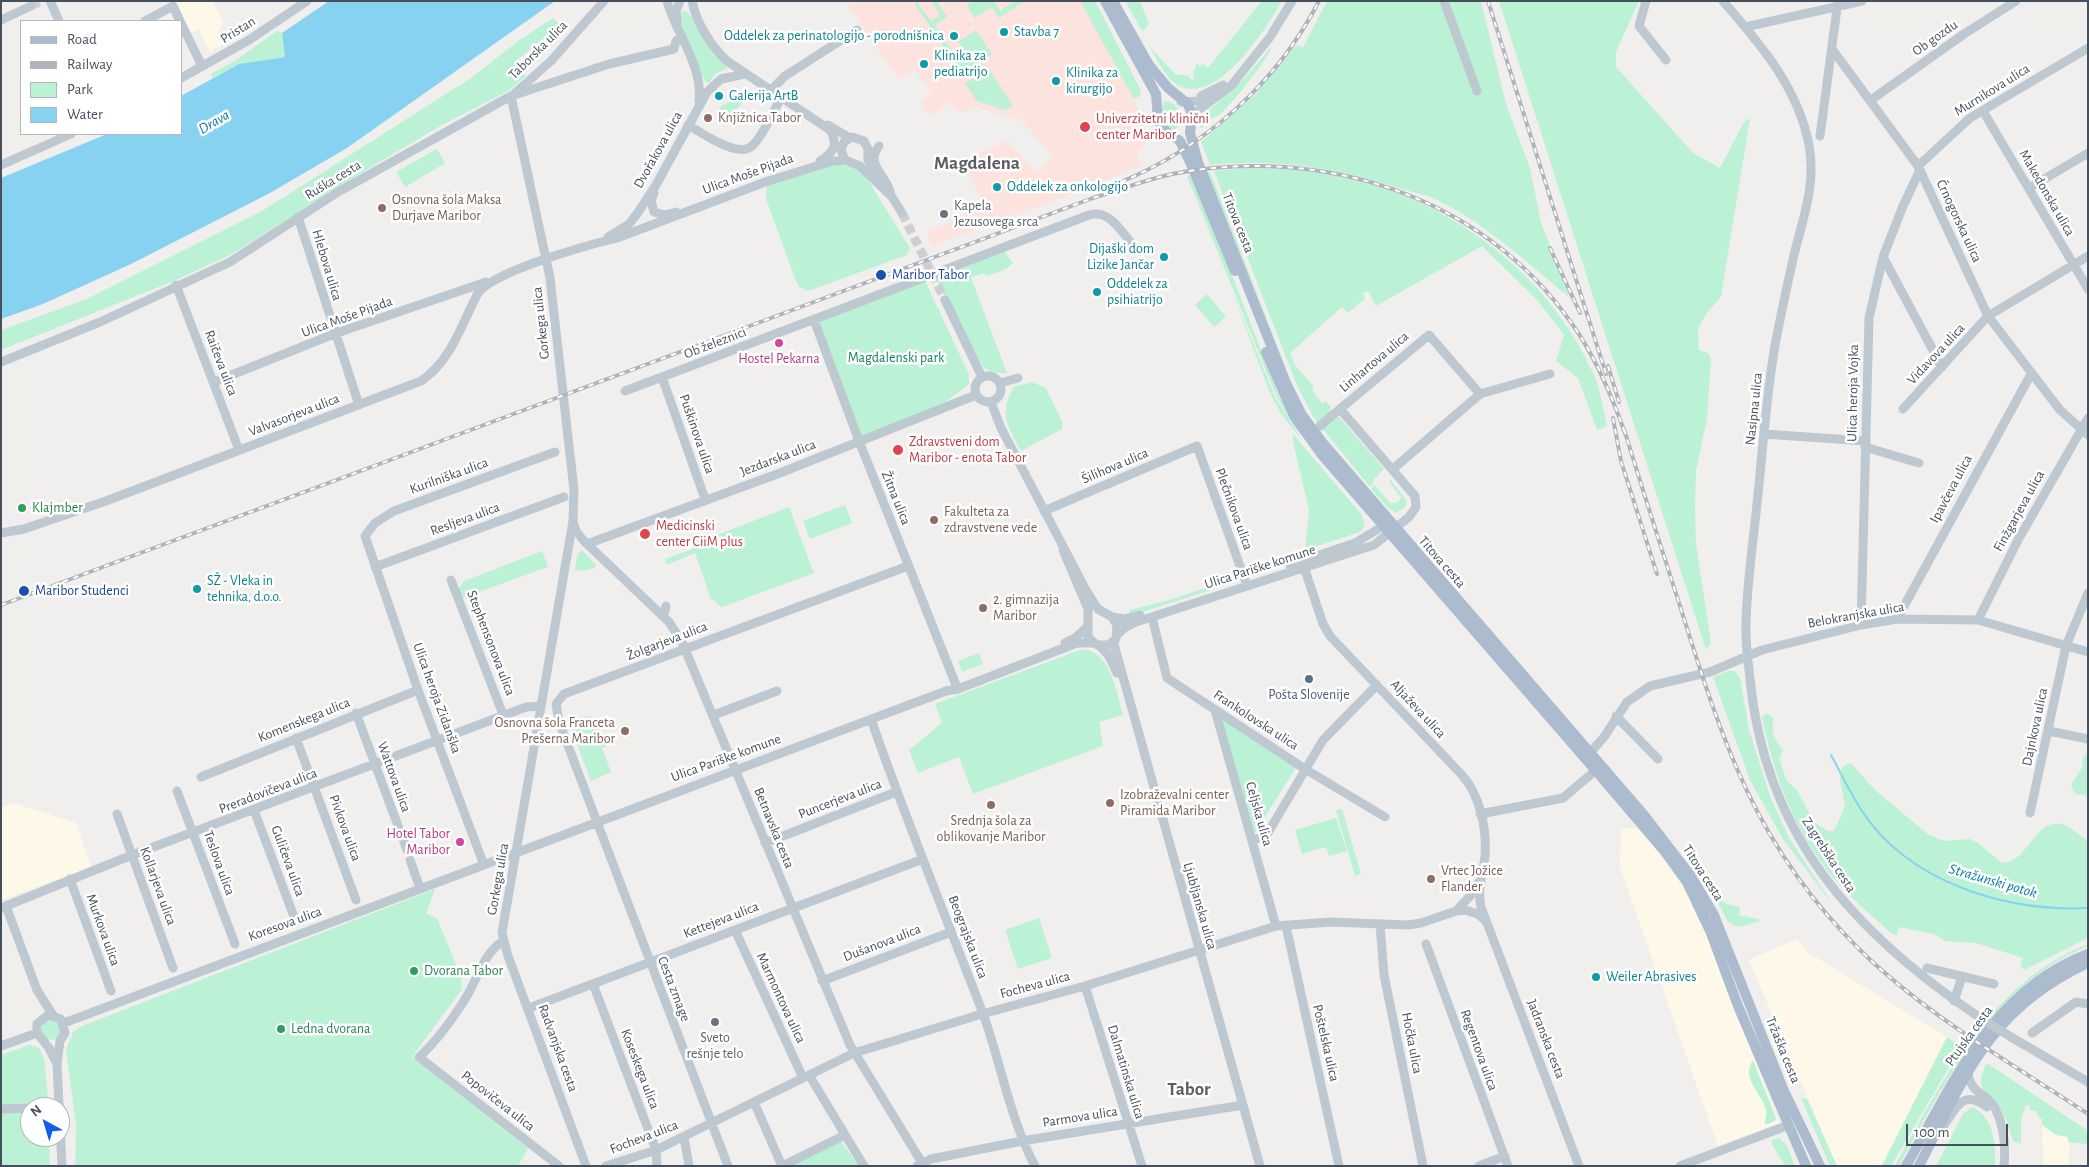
<!DOCTYPE html>
<html>
<head>
<meta charset="utf-8">
<style>
	body { margin:0 }
	#map { position:relative; width:2089px; height:1167px; overflow:hidden; background:#f1efee; font-family:"Alegreya Sans",sans-serif }
	canvas { display:block }
	.frame { position:absolute; inset:0; border:2px solid #46505d; pointer-events:none }
	.legend { position:absolute; left:20px; top:20px; width:162px; height:115px; box-sizing:border-box; background:#fff; border:1px solid #b5b9be; margin:0; padding:6px 9px; list-style:none; font-size:15px; color:#46505d }
	.legend li { display:flex; align-items:center; gap:10px; height:25px }
	.legend b { width:25px; border:1px solid #b5b9be }
	.north { position:absolute; left:20px; top:1097px; width:50px; height:50px; box-sizing:border-box; background:#fff; border:1px solid #b5b9be; border-radius:50%; rotate:321deg; font-size:14px; font-weight:700; line-height:20px; text-align:center; color:#46505d }
	.north::after { content:''; display:block; margin:auto; width:18px; height:22px; background:#105ee9; clip-path:polygon(50% 0,100% 100%,50% 72%,0 100%) }
	.scale { position:absolute; left:1906px; top:1124px; width:102px; height:22px; box-sizing:border-box; border:2px solid #46505d; border-top:0; padding-left:6px; font-size:15px; line-height:18px; white-space:nowrap; color:#46505d; -webkit-text-stroke:4px #fff; paint-order:stroke }
</style>
</head>
<body>
<div id="map">
<canvas width="2089" height="1167"></canvas>
<div class="frame"></div>
<ul class="legend">
<li><b style="height:6px;background:#adbbcf"></b>Road</li>
<li><b style="height:6px;background:#b0b3b9"></b>Railway</li>
<li><b style="height:14px;background:#bbf1d4"></b>Park</li>
<li><b style="height:14px;background:#86d2f0"></b>Water</li>
</ul>
<div class="north">N</div>
<div class="scale">100 m</div>
</div>
<script>
const context = document.querySelector('canvas').getContext('2d');
context.lineJoin = 'round';
function fillPath(path, color) { context.fillStyle = color; context.fill(path, 'evenodd'); }
function trace(path, color, width, dash) { context.strokeStyle = color; context.lineWidth = width; context.lineCap = dash ? 'butt' : 'round'; context.setLineDash(dash || []); context.stroke(path); }
function label(font, color, halo, rows, align = 'center') {
  context.font = font + ' "Alegreya Sans",sans-serif'; context.lineWidth = 5; context.setLineDash([]); context.textBaseline = 'middle'; context.strokeStyle = halo; context.fillStyle = color; for (const [text, x, y, turn = 0] of rows) {
    context.save(); context.translate(x, y); context.rotate((+turn || 0) * Math.PI / 180); context.textAlign = isNaN(turn) ? turn : align; if (halo) context.strokeText(text, 0, 0); context.fillText(text, 0, 0); context.restore();
  }
}
fillPath(new Path2D(`
	M174,1H212L223,22L217,34L223,44L210,52L199,29L190,33Z
	M14,803L76,823L91,867L1,900V808Z
	M1640,828L1687,892L1704,926L1779,1123L1718,1146L1620,867L1621,829Z
	M1797,939L1807,952L1947,1037L1881,1166H1837L1749,960Z
	M2042,1125L2051,1131L2070,1133L2069,1166H2043Z`), '#fdf8e7');
fillPath(new Path2D(`
	M845,1H1080L1129,86L1139,111L1146,138L1145,145L1136,156L1142,164L1093,186L932,246L927,231L984,208L968,168L975,155L1008,141L1036,173L1054,157L1022,121L975,107L959,113L951,103L929,116L920,101L931,92L915,70L898,79Z`), '#fce3de');
fillPath(new Path2D(`
	M916,1L931,21L940,15L932,1H937L947,17L935,25L957,59L966,53L958,42L976,30L992,54L968,69H958L915,4Z
	M972,1H994L1000,11L1015,1H1025L999,18L992,7L975,18L967,6Z
	M1080,1H1095L1141,91V95L1134,99Z
	M1125,1H1140L1149,24L1142,31Z
	M1262,1H1282C1265,30 1216,109 1176,84C1164,76 1157,58 1149,46L1175,74L1188,76L1192,80L1195,79L1193,74L1197,63L1202,68L1201,63L1208,68Z
	M1327,1H1481L1506,104L1530,168L1541,223L1566,284L1569,297C1528,264 1489,226 1441,202C1428,195 1412,192 1398,188C1337,168 1275,158 1210,165L1201,142L1254,96L1296,45L1303,47Z
	M1499,1H1639L1616,52V67L1693,153L1720,168L1744,122L1750,118L1721,297L1706,314L1698,329L1699,350L1708,353L1711,359L1707,418L1696,471L1695,507L1696,544L1711,643L1706,650Z
	M685,11C701,21 711,53 728,68L715,74L709,83L705,81C698,65 676,28 681,12Z
	M553,18L560,25L516,61L526,76L508,91L442,125L368,169L232,254L176,280L1,350V330L87,299L262,211L471,78L521,39Z
	M277,31L282,33L285,57L239,64L213,78L211,74L236,60Z
	M1271,47C1273,52 1228,111 1217,116C1215,117 1213,117 1211,118L1210,122L1199,129L1206,113L1245,78Z
	M989,69L1013,106L1004,110L977,101L965,83Z
	M740,96L745,99C738,110 730,116 717,113L721,106Z
	M1165,101C1181,103 1182,118 1176,129C1160,130 1159,110 1165,101Z
	M437,149L445,163L405,187L396,172Z
	M833,164H842L863,172L910,248L907,255L808,291L799,287L796,281L766,199L767,184Z
	M1246,168C1272,168 1299,169 1325,173C1440,193 1546,267 1594,375C1601,391 1603,410 1607,426L1597,430L1578,378L1556,361L1564,335L1538,301L1482,246L1376,306L1368,291L1363,293L1365,299L1348,313L1342,307L1290,353L1295,365L1314,387L1312,390L1322,403L1325,401L1331,407L1330,413L1317,423L1298,388L1214,171Z
	M1207,172H1210L1300,405Z
	M1190,175L1220,244L1278,394L1303,438L1287,415L1275,393L1187,176Z
	M1004,251L1013,263L1006,269L987,276L983,273L971,278L1007,373H992L983,367L934,276Z
	M925,281L969,374V384L944,403L862,437L818,322Z
	M1230,287L1275,397L1303,441L1281,414L1270,393Z
	M1207,294L1226,317L1214,327L1195,305Z
	M1032,382L1046,388L1063,424L1062,429L1021,451C1008,427 998,413 1014,387Z
	M1337,417L1341,419L1384,469L1373,480L1374,483L1370,487L1322,428Z
	M1293,434L1361,514L1365,526L1360,532L1305,550L1309,510L1293,442Z
	M1390,479L1407,501L1405,507L1396,513L1388,508L1371,489L1375,485L1390,503H1397L1401,498L1390,483Z
	M845,505L852,523L810,539L803,521Z
	M789,507L814,573L722,607L711,599L695,553L667,565L665,559L693,549L697,538L710,532L712,537Z
	M582,550L596,565L595,568L582,571L575,570L577,555Z
	M542,551L548,567L462,598L459,588L464,581Z
	M1229,580L1230,584L1130,616L1129,610L1166,601Z
	M1080,650C1109,646 1117,693 1123,715L1099,722L1103,746L973,794L959,757L918,773L909,750L942,723L935,704Z
	M979,653L983,664L962,672L958,661Z
	M1729,671H1735L1740,678L1749,730L1771,799L1789,838L1835,908L1783,839L1750,780L1713,677Z
	M1767,714L1774,718C1770,732 1774,740 1783,750L1779,759L1787,781L1797,790L1815,823L1828,831H1834L1845,806L1840,779L1842,767L1851,763L1875,790L1929,835L1944,841L1970,839L1978,843L2002,863C2027,864 2034,819 2061,824C2070,826 2081,836 2088,841V938L2024,970L2020,966L2023,958L1976,943L1945,941L1934,934L1899,927L1897,935L1891,933C1868,912 1842,891 1824,866C1791,822 1772,769 1762,716Z
	M590,716L597,723L607,746L602,748L611,772L591,781L567,718Z
	M1221,718L1297,766L1253,836Z
	M2088,752V802L2086,795L2075,794L2071,785L2082,768L2083,758Z
	M1342,809L1361,874L1355,876L1336,810Z
	M1336,818L1347,851L1329,856L1326,847L1302,854L1295,830Z
	M435,889L426,914L437,918L461,977L462,989L412,1057L528,1148L518,1166H75L76,1125L66,1050L73,1032L82,1026Z
	M1715,897L1727,904L1740,907L1739,915L1761,920C1728,934 1730,924 1715,897Z
	M1039,918L1052,958L1018,969L1005,930Z
	M2088,944V946C1994,984 1945,1082 1899,1166H1895C1943,1080 1991,982 2088,944Z
	M41 1030a10 10 0 1 1 20 0a10 10 0 1 1-20 0Z
	M1947,1037L1961,1047L1891,1166H1882Z
	M29,1045L39,1048L44,1059L49,1107H30V1137H49L50,1166H1V1055Z
	M1753,1060L1776,1118L1775,1121L1765,1125C1764,1120 1767,1115 1766,1110C1763,1094 1740,1079 1753,1060Z
	M1987,1063L2088,1131V1144L2068,1142V1137L2056,1135L2042,1125V1119L2039,1118L2036,1111L2030,1110L2029,1105H2026L2021,1119V1144L2014,1142C2009,1134 2010,1124 2004,1116C1990,1094 1971,1091 1987,1063Z
	M1801,1098L1807,1099L1837,1166H1830Z
	M1972,1107C1994,1116 1996,1146 1995,1166H1936L1963,1114Z
	M1779,1138L1786,1144L1795,1166H1785L1772,1144V1140Z
	M841,1141L859,1166H790Z`), '#bbf1d4');
fillPath(new Path2D(`
	M329,1H555L347,148L270,193L131,264L43,304L1,319V178L107,134H181V96L239,64L285,57L282,33Z`), '#86d2f0');
trace(new Path2D(`
	M1831,755C1841,773 1850,793 1862,811C1909,883 2007,912 2088,908`), '#86d2f0', 2);
trace(new Path2D(`
	M31,6L41,1
	M902,213L945,300`), '#cfcfd1', 9, [9, 4.5]);
trace(new Path2D(`
	M50,1L59,21
	M667,1C676,34 703,65 699,101
	M692,1C696,22 711,46 727,61L830,130C839,145 833,153 820,161
	M1444,1L1477,91
	M1646,1L1639,26L1666,60
	M1723,1C1760,44 1798,87 1809,145C1816,183 1804,215 1795,251C1788,280 1782,310 1776,340C1766,394 1763,449 1757,504C1753,543 1747,583 1746,622C1745,641 1748,660 1750,679C1765,834 1852,931 1976,1015
	M1,20L31,6
	M145,21L173,6L180,21
	M181,23L202,66
	M677,23L676,11L680,1
	M1745,27L1862,1
	M1832,49L1918,166L1988,316L2060,410L2088,435
	M181,78L249,40L307,1
	M771,90L785,76L857,30
	M515,93L551,61L604,1
	M511,96L550,278L574,490L573,521L502,933L508,956L586,1166
	M1201,96L1223,85
	M1871,100L1964,34L2016,1
	M1181,102L1198,101L1209,96
	M1983,111L2088,289
	M1192,115L1231,86L1270,37L1292,1
	M688,125C702,133 741,161 754,144C766,131 772,112 782,97
	M828,125L850,138
	M1820,136L1838,1
	M879,146C865,163 885,175 890,191
	M845,160L841,150L844,142L852,137L864,141L868,149V160L879,177
	M1,165L71,134
	M1918,166L1970,118L2088,48
	M2029,188L2088,153
	M889,192L902,213
	M654,193L651,201L654,212L666,215L676,212
	M298,217L359,405
	M608,237L629,224L637,214L656,185L707,92L721,79L745,74
	M1883,257L1942,367
	M176,285L239,450
	M945,300L982,377
	M814,320L859,441L956,685
	M1,362L100,322L230,262L338,192L511,96L609,64L674,49L676,41L681,37
	M975 389a13 13 0 1 1 26 0a13 13 0 1 1-26 0Z
	M662,377L705,499
	M214,382L334,334L486,282
	M1000,383L1018,378
	M625,391L1089,215C1109,209 1120,230 1132,244
	M991,402L1001,428L1087,592L1098,609L1112,617L1117,625L1116,639L1108,645H1097L1088,637V609L1063,550
	M1903,409L1988,316L2088,256
	M1320,426L1340,409
	M1764,434L1865,441
	M1865,447L1919,463
	M1393,469L1480,394L1550,374
	M1044,511L1197,446L1245,580
	M573,522L576,531L584,541L669,622L682,642L850,1045L924,1166
	M1,533L24,529L106,501L421,381C452,360 461,325 478,293C494,271 588,245 617,238L768,181L833,161L845,160L860,166L891,196
	M587,544L780,473L976,395
	M1290,565L1355,543L1388,523
	M375,567L564,497
	M1304,567L1323,624L1330,636L1462,775C1480,795 1487,829 1485,856C1483,874 1477,888 1481,907L1579,1166
	M451,580L504,717
	M661,615L665,611L666,606
	M1112,617L1124,619L1140,615
	M1152,617L1167,678L1305,769L1385,817
	M1897,619L2031,374
	M1978,620L2018,540L2088,418
	M1861,625L1869,318L1883,257L1903,206L1920,170
	M1118,634L1124,628L1136,622L1374,545L1409,517L1416,507L1415,496L1340,409L1429,335L1480,394
	M1113,641L1260,1166
	M1065,643L1075,638L1087,627
	M1100,646L1109,656L1117,673
	M1215,710L1276,926
	M356,713L407,850
	M714,715L777,691
	M1616,716L1658,759
	M871,719C905,818 945,914 982,1011C1001,1062 1009,1117 1035,1166
	M2049,731L2088,739
	M296,738L356,900
	M1590,753L1604,737L1627,702L1650,686L1710,672L1762,650L1861,625L1897,619L1978,620L2088,652
	M201,777L418,690
	M177,791L235,944
	M254,810L296,922
	M2030,813L2066,646L2088,593
	M117,814L173,968
	M1480,814L1563,798L1596,770
	M1252,840L1266,836L1323,740L1377,685
	M765,843L896,792
	M410,860L420,888
	M484,865L418,690L365,536L375,523L394,511L555,452
	M70,879L111,991
	M6,906L37,990L53,1015
	M1,908L132,855L526,707L540,706
	M1456,911L1471,895L1478,883
	M1380,925L1384,975L1423,1166
	M1286,926L1339,1166
	M735,930L803,1078
	M503,941C484,953 478,977 467,996C454,1017 438,1040 419,1057L559,1166
	M1426,944L1508,1166
	M1927,968L1994,984
	M822,981L951,932
	M593,984L656,1150L657,1166
	M1085,986L1142,1166
	M1954,1001L1962,977
	M529,1008L923,859
	M64,1023L946,691L958,689L1077,643H1093
	M2032,1033L2076,1002L2088,1004
	M2011,1037L2088,1082
	M1,1046L37,1033
	M57,1064L49,1048L37,1033V1024L48,1015L61,1019L65,1033L60,1041L57,1064L62,1166
	M1968,1071C1970,1095 1985,1091 1995,1108C2004,1126 2006,1146 2004,1166
	M809,1075L864,1166
	M754,1102L782,1166L845,1135
	M1,1109L30,1108
	M1934,1136C1953,1123 1956,1083 1987,1107
	M684,1137L689,1166
	M606,1166L656,1150L854,1053L982,1014L1085,986L1276,926L1331,922L1408,925L1421,923L1456,911L1465,910L1478,914L1486,921
	M728,1166L559,722L556,704L564,694L908,566
	M917,1166L931,1159L1022,1141L1243,1105
	M1479,1166L1505,1156
	M1680,1166L1789,1125`), '#bec8d1', 9);
trace(new Path2D(`
	M1105,1L1156,94L1158,121L1163,129L1180,141L1191,164L1235,271
	M1113,1L1149,65L1168,88L1188,104L1192,115L1190,133L1198,162L1286,383L1302,415L1322,442L1644,815L1691,876L1714,915L1784,1091L1820,1166
	M1266,352L1294,416L1322,455L1603,779L1666,853L1687,882L1711,933L1738,1006L1806,1166
	M1906,1166C1953,1084 1992,990 2088,954
	M1919,1166C1965,1076 1989,1009 2088,963`), '#adbbcf', 10);
const rail = new Path2D(`
	M1488,1L1606,374
	M1121,182C1205,147 1277,83 1319,1
	M1550,248L1580,313
	M1608,366L1619,402
	M1613,418L1621,461L1657,574
	M1624,429C1642,488 1661,547 1680,606C1723,743 1755,846 1860,950C1926,1015 2011,1063 2088,1114
	M1,605L1093,198C1119,190 1145,180 1172,174C1320,145 1481,195 1570,321C1595,355 1612,396 1626,436`);
trace(rail, '#b0b3b9', 4);
trace(rail, '#fff', 2, [5.5]);
trace(new Path2D(`
	M1976,1015L2011,1037`), '#bec8d1', 9);
for (const [x, y, r, color] of [
	[1004,32,5,"#0f9aa8"],
	[954,36,5,"#0f9aa8"],
	[924,64,5,"#0f9aa8"],
	[1056,81,5,"#0f9aa8"],
	[719,96,5,"#0f9aa8"],
	[708,118,5,"#8d6e63"],
	[1085,127,6,"#e0444e"],
	[997,187,5,"#0f9aa8"],
	[382,208,5,"#8d6e63"],
	[944,214,5,"#6b7280"],
	[1164,257,5,"#0f9aa8"],
	[881,275,6,"#1a4fb4"],
	[1097,292,5,"#0f9aa8"],
	[779,343,5,"#d1479c"],
	[898,450,6,"#e0444e"],
	[22,508,5,"#2e9e5b"],
	[934,520,5,"#8d6e63"],
	[645,534,6,"#e0444e"],
	[197,589,5,"#0f9aa8"],
	[24,591,6,"#1a4fb4"],
	[983,608,5,"#8d6e63"],
	[1309,679,5,"#5c6f8a"],
	[625,731,5,"#8d6e63"],
	[1110,803,5,"#8d6e63"],
	[991,805,5,"#8d6e63"],
	[460,842,5,"#d1479c"],
	[1431,879,5,"#8d6e63"],
	[414,971,5,"#2e9e5b"],
	[1596,977,5,"#0f9aa8"],
	[715,1022,5,"#6b7280"],
	[281,1029,5,"#2e9e5b"]
]) { const dot = new Path2D(); dot.arc(x, y, r, 0, 2 * Math.PI); context.fillStyle = color; context.fill(dot); trace(dot, '#fff', 2); }
label('14px', '#46505d', '#fff', [
	["Pristan",238,30,-32],
	["Ob gozdu",1935,38,-35],
	["Taborska ulica",538,50,-45],
	["Murnikova ulica",1992,90,-32],
	["Dvořakova ulica",658,150,-61],
	["Ulica Moše Pijada",748,174,-20],
	["Ruška cesta",333,180,-31],
	["Makedonska ulica",2047,193,60],
	["Črnogorska ulica",1959,221,65],
	["Titova cesta",1238,223,68],
	["Hlebova ulica",327,265,73],
	["Ulica Moše Pijada",347,317,-20],
	["Gorkega ulica",541,323,-96],
	["Ob železnici",715,343,-21],
	["Vidavova ulica",1936,354,-47],
	["Linhartova ulica",1374,362,-40],
	["Raičeva ulica",221,363,69],
	["Ulica heroja Vojka",1853,393,-89],
	["Nasipna ulica",1754,409,-84],
	["Valvasorjeva ulica",294,415,-21],
	["Puškinova ulica",697,434,71],
	["Jezdarska ulica",778,458,-21],
	["Šilihova ulica",1115,466,-23],
	["Kurilniška ulica",449,476,-20],
	["Ipavčeva ulica",1951,489,-62],
	["Žitna ulica",896,498,68],
	["Plečnikova ulica",1234,509,70],
	["Finžgarjeva ulica",2019,511,-61],
	["Resljeva ulica",465,519,-20],
	["Titova cesta",1442,562,49],
	["Ulica Pariške komune",1260,567,-18],
	["Belokranjska ulica",1856,615,-10],
	["Žolgarjeva ulica",667,641,-21],
	["Stephensonova ulica",491,643,69],
	["Ulica heroja Zidanška",437,698,70],
	["Aljaževa ulica",1418,709,47],
	["Komenskega ulica",304,720,-22],
	["Frankolovska ulica",1256,720,33],
	["Dajnkova ulica",2035,727,-78],
	["Ulica Pariške komune",726,758,-20],
	["Wattova ulica",394,777,70],
	["Preradovičeva ulica",268,791,-21],
	["Puncerjeva ulica",840,799,-21],
	["Celjska ulica",1259,814,74],
	["Pivkova ulica",345,828,70],
	["Betnavska cesta",774,828,68],
	["Zagrebška cesta",1829,855,57],
	["Guličeva ulica",288,861,70],
	["Teslova ulica",219,863,70],
	["Titova cesta",1703,873,57],
	["Gorkega ulica",498,879,-80],
	["Kollarjeva ulica",158,886,70],
	["Ljubljanska ulica",1200,906,74],
	["Kettejeva ulica",721,920,-21],
	["Koresova ulica",285,924,-20],
	["Murkova ulica",103,930,70],
	["Beograjska ulica",968,937,69],
	["Dušanova ulica",882,943,-21],
	["Focheva ulica",1035,985,-15],
	["Cesta zmage",674,989,69],
	["Marmontova ulica",781,998,65],
	["Ptujska cesta",1969,1036,-54],
	["Jadranska cesta",1546,1039,69],
	["Poštelska ulica",1326,1043,77],
	["Hočka ulica",1412,1043,79],
	["Radvanjska cesta",558,1048,70],
	["Regentova ulica",1479,1050,70],
	["Tržaška cesta",1783,1050,68],
	["Koseskega ulica",640,1069,69],
	["Dalmatinska ulica",1126,1072,73],
	["Popovičeva ulica",498,1101,38],
	["Parmova ulica",1080,1117,-9],
	["Focheva ulica",644,1137,-21]
]);
label('14px', '#0d838f', '#fff', [
	["Stavba 7",1014,32],
	["Oddelek za perinatologijo - porodnišnica",944,36,"right"],
	["Klinika za",934,56],
	["pediatrijo",934,72],
	["Klinika za",1066,73],
	["kirurgijo",1066,89],
	["Galerija ArtB",729,96],
	["Oddelek za onkologijo",1007,187],
	["Dijaški dom",1154,249,"right"],
	["Lizike Jančar",1154,265,"right"],
	["Oddelek za",1107,284],
	["psihiatrijo",1107,300],
	["SŽ - Vleka in",207,581],
	["tehnika, d.o.o.",207,597],
	["Weiler Abrasives",1606,977]
], 'left');
label('14px', '#785e54', '#fff', [
	["Knjižnica Tabor",718,118],
	["Osnovna šola Maksa",392,200],
	["Durjave Maribor",392,216],
	["Fakulteta za",944,512],
	["zdravstvene vede",944,528],
	["2. gimnazija",993,600],
	["Maribor",993,616],
	["Osnovna šola Franceta",615,723,"right"],
	["Prešerna Maribor",615,739,"right"],
	["Izobraževalni center",1120,795],
	["Piramida Maribor",1120,811],
	["Srednja šola za",991,821,"center"],
	["oblikovanje Maribor",991,837,"center"],
	["Vrtec Jožice",1441,871],
	["Flander",1441,887]
], 'left');
label('14px', '#be3a42', '#fff', [
	["Univerzitetni klinični",1096,119],
	["center Maribor",1096,135],
	["Zdravstveni dom",909,442],
	["Maribor - enota Tabor",909,458],
	["Medicinski",656,526],
	["center CiiM plus",656,542]
], 'left');
label('14px', '#5b616d', '#fff', [
	["Kapela",954,206],
	["Jezusovega srca",954,222],
	["Sveto",715,1038,"center"],
	["rešnje telo",715,1054,"center"]
], 'left');
label('14px', '#164399', '#fff', [
	["Maribor Tabor",892,275],
	["Maribor Studenci",35,591]
], 'left');
label('14px', '#128253', '#fff', [
	["Magdalenski park",896,358]
]);
label('14px', '#b23c85', '#fff', [
	["Hostel Pekarna",779,359],
	["Hotel Tabor",450,834,"right"],
	["Maribor",450,850,"right"]
]);
label('14px', '#27864d', '#fff', [
	["Klajmber",32,508],
	["Dvorana Tabor",424,971],
	["Ledna dvorana",291,1029]
], 'left');
label('14px', '#4e5e75', '#fff', [
	["Pošta Slovenije",1309,695]
]);
label('italic 15px', '#067aa8', '#fff', [
	["Drava",214,122,-30],
	["Stražunski potok",1993,881,16]
]);
label('bold 19px', '#5b5e64', '#fff', [
	["Magdalena",977,163],
	["Tabor",1189,1089]
]);
</script>
</body>
</html>
